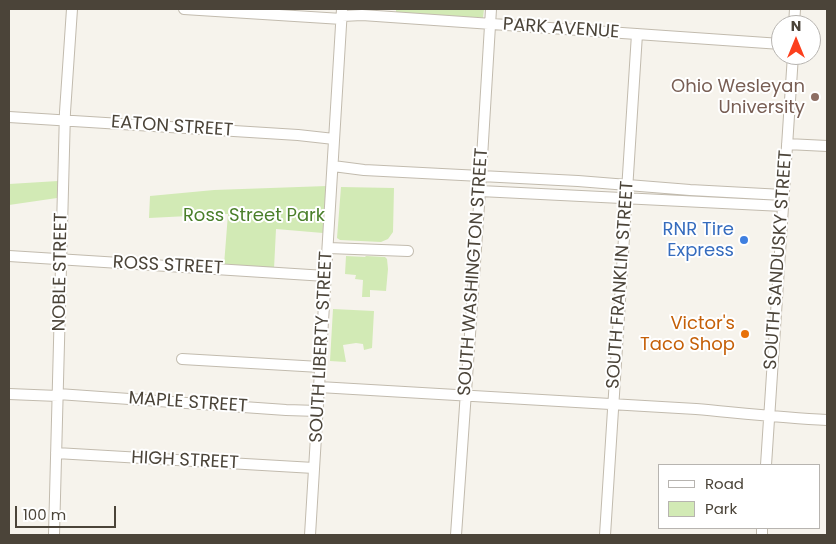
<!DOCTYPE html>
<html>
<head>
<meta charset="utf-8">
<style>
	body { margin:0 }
	#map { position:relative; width:836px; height:544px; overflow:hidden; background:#f6f3ec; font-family:Poppins,sans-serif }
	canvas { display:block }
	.frame { position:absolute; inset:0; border:10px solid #4b4439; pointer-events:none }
	.legend { position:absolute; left:658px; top:464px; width:162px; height:65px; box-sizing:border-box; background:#fff; border:1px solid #b7b4b0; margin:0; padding:6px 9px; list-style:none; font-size:15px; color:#4b4439 }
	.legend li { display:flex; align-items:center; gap:10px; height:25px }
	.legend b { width:25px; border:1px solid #b7b4b0 }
	.north { position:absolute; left:771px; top:15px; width:50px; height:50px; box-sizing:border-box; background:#fff; border:1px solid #b7b4b0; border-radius:50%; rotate:0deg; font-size:14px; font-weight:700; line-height:20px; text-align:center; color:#4b4439 }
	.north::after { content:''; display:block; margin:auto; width:18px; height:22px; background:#fc3f1d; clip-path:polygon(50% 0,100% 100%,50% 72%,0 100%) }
	.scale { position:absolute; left:15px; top:506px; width:101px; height:22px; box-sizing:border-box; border:2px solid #4b4439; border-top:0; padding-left:6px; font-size:15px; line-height:18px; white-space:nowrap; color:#4b4439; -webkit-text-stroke:4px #fff; paint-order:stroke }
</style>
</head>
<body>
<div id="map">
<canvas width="836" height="544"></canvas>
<div class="frame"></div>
<ul class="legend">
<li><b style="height:6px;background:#fff"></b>Road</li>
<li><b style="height:14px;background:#d2eab5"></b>Park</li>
</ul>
<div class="north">N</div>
<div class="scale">100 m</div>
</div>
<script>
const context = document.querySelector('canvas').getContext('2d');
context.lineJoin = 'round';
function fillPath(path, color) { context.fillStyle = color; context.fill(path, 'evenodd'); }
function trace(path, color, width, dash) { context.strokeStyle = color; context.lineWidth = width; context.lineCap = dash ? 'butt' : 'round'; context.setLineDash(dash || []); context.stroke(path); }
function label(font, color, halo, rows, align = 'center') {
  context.font = font + ' Poppins,sans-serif'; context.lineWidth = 4; context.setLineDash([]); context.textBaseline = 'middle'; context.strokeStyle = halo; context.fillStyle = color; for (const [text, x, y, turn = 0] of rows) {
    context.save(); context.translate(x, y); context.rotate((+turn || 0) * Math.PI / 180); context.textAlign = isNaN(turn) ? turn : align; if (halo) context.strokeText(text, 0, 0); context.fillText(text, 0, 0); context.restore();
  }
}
fillPath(new Path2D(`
	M396,9H484L483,18L396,13Z
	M58,181L57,198L9,205V184Z
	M327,186L323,233L276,229L274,269L224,265L228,214L149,218L150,196L214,190Z
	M341,187L394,188L393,232L388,239L381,242L340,240L337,238Z
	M346,256L365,257L366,256L385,257L387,259L388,269L386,291L370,290V297H362L363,280L355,279L356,275L345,274Z
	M333,309L374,311L372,348L364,350L363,344L356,343L343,345L346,362L330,361Z`), '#d2eab5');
const minor = new Path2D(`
	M184,9L342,19
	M342,16L362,15L781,44
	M794,25L795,9
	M9,117L298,135L334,139
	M787,144L827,146
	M333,166L364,170L578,181L690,190L783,195
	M480,191L783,206
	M328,248L408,251
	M9,256L326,276
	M182,359L320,367
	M319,387L696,409C740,413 783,418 827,420
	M9,394L58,396
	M58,394L286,410L318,411
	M56,453L314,468
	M766,465L793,55
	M54,535L65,112L72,9
	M310,535L342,9
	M456,535L480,191L491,9
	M605,535L637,34
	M762,535V528`);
trace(minor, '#c2bbae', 12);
trace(minor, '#fff', 10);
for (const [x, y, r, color] of [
	[815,97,5,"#8d6e63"],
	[744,240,5,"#3f7fe0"],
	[745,334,5,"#e8710a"]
]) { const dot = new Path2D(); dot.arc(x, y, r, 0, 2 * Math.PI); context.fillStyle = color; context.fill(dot); trace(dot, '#fff', 2); }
label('18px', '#4b4439', '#fff', [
	["PARK AVENUE",561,29,4],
	["EATON STREET",172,127,4],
	["SOUTH SANDUSKY STREET",779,260,-86],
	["ROSS STREET",168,266,3],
	["NOBLE STREET",61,272,-89],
	["SOUTH WASHINGTON STREET",474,272,-86],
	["SOUTH FRANKLIN STREET",621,285,-86],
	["SOUTH LIBERTY STREET",322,347,-87],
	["MAPLE STREET",188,403,4],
	["HIGH STREET",185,461,3]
]);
label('18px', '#785e54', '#fff', [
	["Ohio Wesleyan",805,87],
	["University",805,108]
], 'right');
label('18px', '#4a7f2a', '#fff', [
	["Ross Street Park",254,216]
]);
label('18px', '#366cbe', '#fff', [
	["RNR Tire",734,230],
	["Express",734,251]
], 'right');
label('18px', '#c56008', '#fff', [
	["Victor's",735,324],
	["Taco Shop",735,345]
], 'right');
</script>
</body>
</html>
